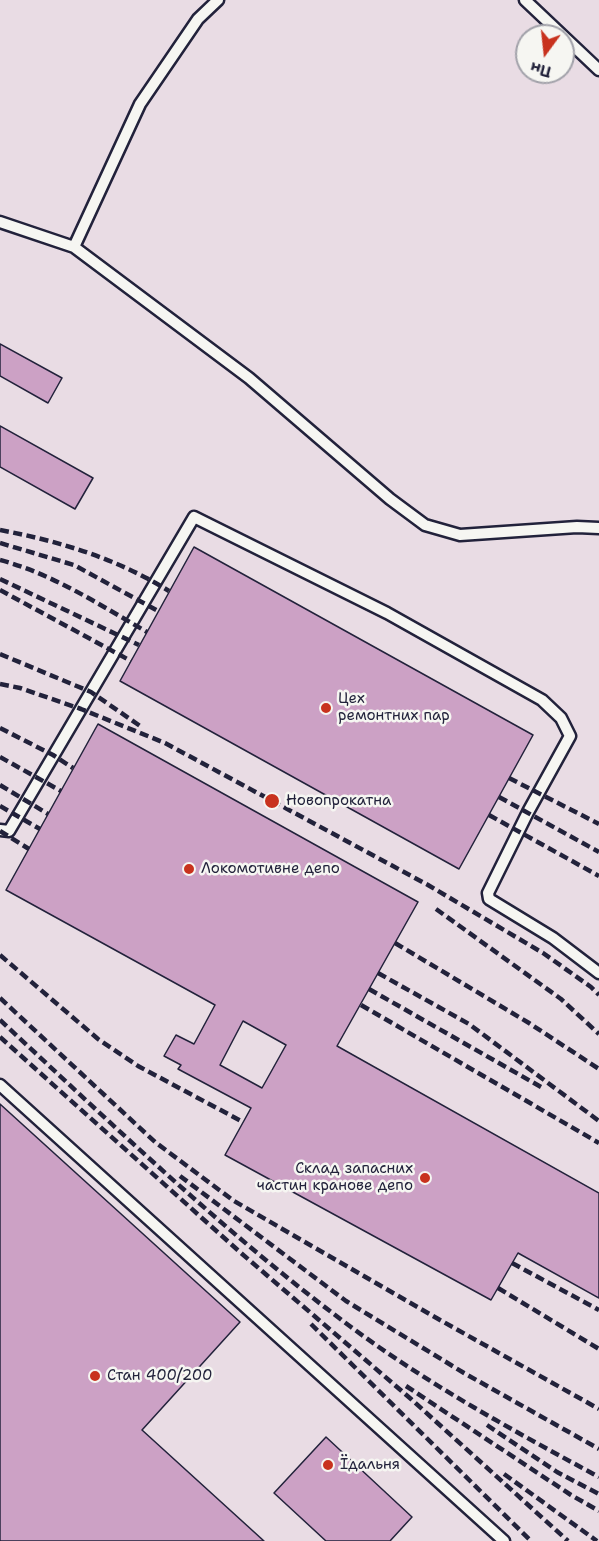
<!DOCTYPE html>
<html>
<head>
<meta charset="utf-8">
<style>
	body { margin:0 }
	#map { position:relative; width:599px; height:1541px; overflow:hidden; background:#e9dce4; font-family:"Shantell Sans",sans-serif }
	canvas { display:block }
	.north { position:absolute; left:515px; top:24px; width:60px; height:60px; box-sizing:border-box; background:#f6f6f2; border:2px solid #a1a1a9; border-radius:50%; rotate:195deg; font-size:16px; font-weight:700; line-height:24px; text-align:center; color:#22223b }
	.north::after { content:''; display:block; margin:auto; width:21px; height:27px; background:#c8321e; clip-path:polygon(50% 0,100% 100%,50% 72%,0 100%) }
</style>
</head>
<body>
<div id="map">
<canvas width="599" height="1541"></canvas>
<div class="north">Пн</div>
</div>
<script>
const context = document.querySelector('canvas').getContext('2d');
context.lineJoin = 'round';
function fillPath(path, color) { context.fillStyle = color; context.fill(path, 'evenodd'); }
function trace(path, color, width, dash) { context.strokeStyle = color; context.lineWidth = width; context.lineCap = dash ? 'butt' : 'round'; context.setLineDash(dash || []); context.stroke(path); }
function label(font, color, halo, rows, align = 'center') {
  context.font = font + ' "Shantell Sans",sans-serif'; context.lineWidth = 5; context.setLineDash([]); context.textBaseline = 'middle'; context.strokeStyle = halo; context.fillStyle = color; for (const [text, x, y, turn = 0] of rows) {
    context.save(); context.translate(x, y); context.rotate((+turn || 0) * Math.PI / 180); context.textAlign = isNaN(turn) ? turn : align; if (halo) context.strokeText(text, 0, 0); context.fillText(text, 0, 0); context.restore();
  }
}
const building = new Path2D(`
	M0,344L62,378L48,403L0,376Z
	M0,426L93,478L75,509L0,467Z
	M194,547L533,735L459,869L120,681Z
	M98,724L418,902L337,1046L599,1193V1298L518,1253L491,1300L225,1155L251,1108L178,1069L181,1065L164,1056L176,1035L194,1044L215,1005L6,890ZM243,1021L286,1045L262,1088L220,1065Z
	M0,1104L240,1322L142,1430L264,1541H0Z
	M326,1437L412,1517L390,1541H326L274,1493Z`);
fillPath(building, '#cca1c5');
trace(building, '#22223b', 1.5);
const lane = new Path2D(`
	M525,0L599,70
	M0,222L74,247L249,378L390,499L425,525L460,535L577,527L599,528
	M74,247L140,104L198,19L218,0
	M0,830L9,831L194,517L387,613L542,700L561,718L570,736L528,812L488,893L489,899L553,938L599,973
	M0,1085L504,1541`);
trace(lane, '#22223b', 15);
trace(lane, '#f6f6f2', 10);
trace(new Path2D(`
	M0,530C59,541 118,559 169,591
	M0,543L74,565L158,611
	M0,560C53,574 100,605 147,632
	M0,579L139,645
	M0,590L131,661
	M0,654L91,692L143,728
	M0,684L20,688L81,709L165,743L428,885L543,953L591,987L599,995
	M0,728L53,755L73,768
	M0,757L61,791
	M509,778L599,824
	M0,785L48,814
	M499,797L599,852
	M0,806L40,829
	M489,815L599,876
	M0,831L29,849
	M436,909L561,999L599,1034
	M395,943L529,1023L599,1069
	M0,955L98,1039L138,1066L243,1122
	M378,973L469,1024L599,1121
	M369,989L541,1087
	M0,998L155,1142L234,1201L440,1320L599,1409
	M361,1005L599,1143
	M0,1020C114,1126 226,1234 351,1327C429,1385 514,1431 599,1477
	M0,1037L241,1253L411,1399L568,1541
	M180,1176L346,1301L464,1373L599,1449
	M512,1263L599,1310
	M498,1288L599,1349
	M311,1324L531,1541
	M406,1386L571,1495L599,1511
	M487,1425L557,1472L599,1494
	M504,1474L597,1541`), '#22223b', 4.5, [9, 4.5]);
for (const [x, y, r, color] of [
	[326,708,6,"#c8321e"],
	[272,801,8,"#c8321e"],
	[189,869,6,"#c8321e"],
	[425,1178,6,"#c8321e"],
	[95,1376,6,"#c8321e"],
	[328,1465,6,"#c8321e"]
]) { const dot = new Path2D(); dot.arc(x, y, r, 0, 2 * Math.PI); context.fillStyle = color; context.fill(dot); trace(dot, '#f6f6f2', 2); }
label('15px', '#22223b', '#f6f6f2', [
	["Цех",338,699],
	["ремонтних пар",338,716],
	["Новопрокатна",286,801],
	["Локомотивне депо",201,869],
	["Склад запасних",413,1169,"right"],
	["частин кранове депо",413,1186,"right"],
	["Стан 400/200",107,1376],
	["Їдальня",340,1465]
], 'left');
</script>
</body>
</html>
